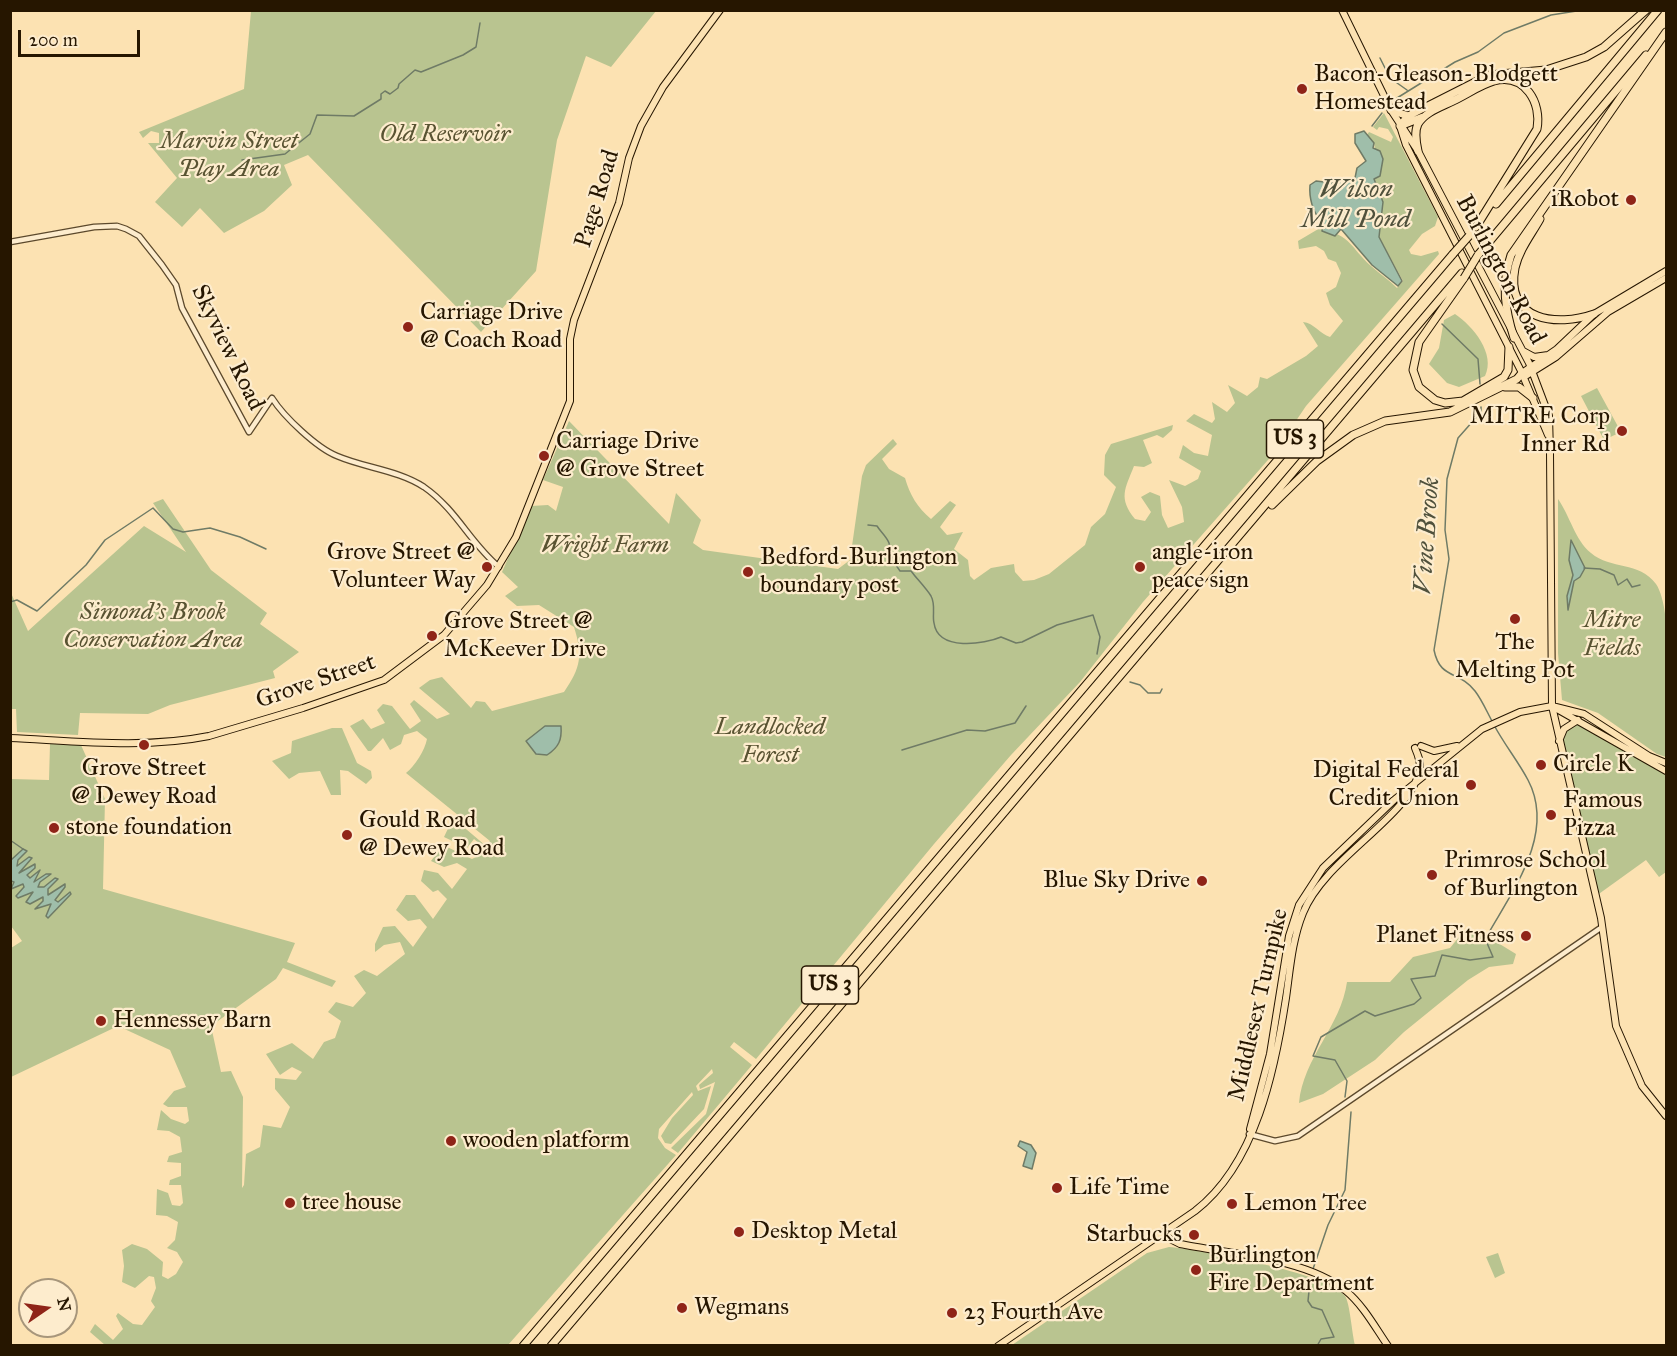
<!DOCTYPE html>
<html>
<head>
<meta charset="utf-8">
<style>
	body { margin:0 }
	#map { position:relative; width:1677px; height:1356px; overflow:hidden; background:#fce2b2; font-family:"IM FELL Great Primer",serif }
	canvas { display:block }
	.frame { position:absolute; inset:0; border:12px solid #261600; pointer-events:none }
	.north { position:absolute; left:18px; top:1278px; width:60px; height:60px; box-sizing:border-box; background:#fdeccd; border:2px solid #a7967b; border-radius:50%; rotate:77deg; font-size:16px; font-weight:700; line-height:24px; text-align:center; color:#261600 }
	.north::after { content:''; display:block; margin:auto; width:21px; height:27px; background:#8f2418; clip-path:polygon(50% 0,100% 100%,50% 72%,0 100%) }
	.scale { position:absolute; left:18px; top:30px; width:122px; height:27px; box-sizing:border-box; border:3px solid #261600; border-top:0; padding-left:8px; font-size:18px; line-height:21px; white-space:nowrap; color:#261600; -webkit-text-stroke:4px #fdeccd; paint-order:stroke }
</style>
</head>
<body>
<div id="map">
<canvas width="1677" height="1356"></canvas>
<div class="frame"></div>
<div class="north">N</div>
<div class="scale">200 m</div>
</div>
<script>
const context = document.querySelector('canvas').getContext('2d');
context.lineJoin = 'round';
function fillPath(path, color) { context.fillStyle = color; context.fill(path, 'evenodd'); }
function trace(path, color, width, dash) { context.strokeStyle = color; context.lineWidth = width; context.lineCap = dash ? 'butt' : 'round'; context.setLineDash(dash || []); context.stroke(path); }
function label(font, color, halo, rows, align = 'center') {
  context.font = font + ' "IM FELL Great Primer",serif'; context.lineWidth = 4.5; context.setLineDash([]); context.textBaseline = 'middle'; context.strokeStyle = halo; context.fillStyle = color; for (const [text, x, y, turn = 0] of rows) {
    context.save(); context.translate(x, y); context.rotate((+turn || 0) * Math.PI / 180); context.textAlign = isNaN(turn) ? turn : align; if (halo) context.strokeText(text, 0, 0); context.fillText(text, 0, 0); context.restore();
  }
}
fillPath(new Path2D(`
	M251,11H656L611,67L586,56L557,140L536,271L481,332L308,155L284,165L292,185L264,211L224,233L200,208L182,227L155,202L177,178L148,143H159V133L151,131L143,138L139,132L244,89Z
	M1384,113L1438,217L1435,226L1422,234L1409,250L1411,254L1421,256L1438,251L1439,254L1306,406L1275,452L1143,602L1080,682L1011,755L934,844L756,1059L734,1042L730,1047L752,1065L678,1153L671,1148L706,1114L715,1082L700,1089L699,1085L713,1073L712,1069L696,1086L698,1091L711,1086L704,1109L671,1144L665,1143L661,1136L672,1118L693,1095L692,1092L659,1129L658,1138L665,1148L676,1155L508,1345H105L90,1332L95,1324L113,1340L123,1329L116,1316L118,1313L133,1324L142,1325L155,1307L151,1301L156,1288L154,1277L149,1276L135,1288L122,1282L124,1266L122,1250L132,1244L147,1249L163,1262L162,1276L168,1279L176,1274L183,1262L177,1252L167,1248L175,1240L178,1222L167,1216L156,1215L157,1189L168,1193L172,1205L180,1206L183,1203L181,1185H169L170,1180L181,1176V1163L167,1162L169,1156L182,1152L180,1137L169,1131L157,1130L161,1110L171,1119L185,1124L189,1121L187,1107H168L163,1104L174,1091L186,1087L170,1050L118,1026L11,1077V948L22,941L11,926V779L49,780L50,744L81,745L105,799L103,889L295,943L287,962L336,981L332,987L283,968L276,979L211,1026L221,1072L231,1071L243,1097L242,1188L244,1185L246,1154L260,1147L263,1125L281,1128L290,1107L275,1089V1078L296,1080L302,1072L292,1067L280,1075L266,1054L292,1043L313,1059L324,1042L335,1038L341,1021L328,1012L336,1002L353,1007L366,993L354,976L364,970L377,976L405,954L400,942L384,945L375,952V944L383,927L395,926L413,947L427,927L420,919L408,921L396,910L406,895H415L433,919L447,899L438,890L433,892L421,881L424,870L438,873L452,889L467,869L457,863L444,867L431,861L443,845L472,859L476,857L482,846L474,839L467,848L444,837L453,818L486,846L490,841L406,773C415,766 425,750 427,739L417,731L404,735L401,744L390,750L383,738L371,751H368L350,726L363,719L371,729L385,723L377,710L383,704L392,706L410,729L421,721L410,704L414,700L437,719L450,714L419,688L430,680L442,677L471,708L476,701L485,702L492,711L564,692C581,667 583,656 574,627L539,605L517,606L505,596L518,587L502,572L531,506L548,505L556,511L563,487L543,480L569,421L669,524L676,493L701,520L693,543L703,550L838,569L850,560L862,476L866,465L893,439L897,444L882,459L889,469L905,478C910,495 917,507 931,519L950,501L956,505L940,527L947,535L963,532L954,549L968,560L970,576L974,580L991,568L1014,564L1015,572L1023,581L1034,580L1049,574L1085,545L1091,527L1105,514L1116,487L1104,475L1105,455L1111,444L1173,425L1172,430L1163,438L1157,435L1143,440L1152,463L1144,467L1134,466C1125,489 1118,498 1135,519L1145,521L1151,512L1141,497L1150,492L1160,496L1162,515L1168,528L1184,522L1182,507L1169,480L1185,486L1198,479L1201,471L1179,458L1183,445L1194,453L1208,456L1212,435L1186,421L1194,414L1212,423L1215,419L1212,402L1227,412L1235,403L1228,385L1247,396L1258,387L1260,377L1267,379L1306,356L1318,346L1303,322C1314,323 1320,334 1330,337L1343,321L1330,305L1326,293L1336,287L1341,273L1336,262L1328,259L1324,251L1316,246L1299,249L1298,241L1320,228C1353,237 1349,246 1371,266C1380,274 1389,280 1397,288L1403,281L1379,237L1381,194L1374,179L1380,176L1374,143L1367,135L1369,132L1391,142L1393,137L1388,129L1379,127L1377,130L1373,127Z
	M1455,314C1473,326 1496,354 1485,376L1459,387L1447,383L1429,364L1439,348L1444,320Z
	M1597,388L1621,432L1604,440L1581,396Z
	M163,499L211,570L267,613L260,624L299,652L273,671L275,678L170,705L148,714L80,713L78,735L17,732L16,709H10L11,593L28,631L144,526L186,552L153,503Z
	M1558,499C1570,516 1575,540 1591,553C1611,570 1639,561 1656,584C1675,612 1666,719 1666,757L1657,754L1598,713L1562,700L1558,653Z
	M1578,720L1666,771V872L1659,877L1646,860L1596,896L1559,742L1564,729Z
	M332,728H342L357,763L371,771L372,778L366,784L348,771L340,770L341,795H331L320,771L299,773L289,779L272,761L291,753L292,741Z
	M1463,932H1480L1516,954L1513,964L1489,967L1468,980L1404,1032L1375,1060L1323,1094L1299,1103C1303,1058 1341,1026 1347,982H1390L1413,957L1450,948Z
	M1169,1247C1201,1250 1329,1273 1345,1296C1350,1303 1352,1334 1355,1345H1012L1147,1253Z
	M1498,1253L1505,1273L1495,1278L1486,1257Z`), '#b9c490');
const water = new Path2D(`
	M1364,131L1374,143L1373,148L1380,151L1383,159L1380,176L1374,179L1383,202L1379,237L1402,281L1398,286L1372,265L1341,229L1335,236L1322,231L1323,222C1312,214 1309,196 1310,185L1316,181L1333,183L1355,178L1357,168L1366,161L1355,143V134Z
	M1571,540L1585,568L1580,577L1574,581L1568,610L1567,596L1573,575L1569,560Z
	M545,726H561C562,740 559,747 547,755L536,754L526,741Z
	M23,849L27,851L18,860L17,866L29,857L32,858L19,873L35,864V868L27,875L30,878L40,870L34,882L46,874H51L40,882L38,887H44L55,878L58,879L48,889V895L65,884V887L55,900L58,902L70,892L71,894L48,918L46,916L51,904L35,909L43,901V897L30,904L26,902L33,892L18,898L16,896L24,887L23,884L11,889L14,882L11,881V860Z
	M1020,1141L1031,1145L1036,1153L1032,1169L1023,1166L1027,1152L1018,1146Z`);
fillPath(water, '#9fbeaa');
trace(water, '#6f7b66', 1.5);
trace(new Path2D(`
	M1380,58L1390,78L1407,90
	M1397,98L1455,62L1478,52L1504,33L1551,15L1583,10
	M1372,126L1382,113
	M242,160L285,154L310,134L317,115L354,116L381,99V94L385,91L390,94L398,88L399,84L415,70L421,72L463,55L476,47L480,23
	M1442,324L1478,359L1480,384
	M1481,407V412L1458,438L1447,479L1445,530L1449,559L1434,650C1440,680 1459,670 1475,691C1482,700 1487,712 1492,721
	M868,525L877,526C880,531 887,537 889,543C892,553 892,561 900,571H911C917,579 926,588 931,596C936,605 932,615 934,623C938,652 985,644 1001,637L1016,643L1022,642L1057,625L1093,615L1100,637L1097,654
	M1584,568L1600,569L1614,575L1618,585L1627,579L1632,587L1640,585
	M10,602L17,600L37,611L86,565L105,540L153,508L173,529L183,532L210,528L240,537L266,549
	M1130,682L1140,685L1148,693H1160L1162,689
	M902,750L967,730L985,731L1015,723L1026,706
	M10,840L23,849
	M1345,1097L1347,1081L1335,1060L1313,1056L1321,1037L1365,1011L1375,1016L1414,1004L1421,998L1411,979L1435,976L1442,955L1470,960L1493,957L1487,943L1488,934C1513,890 1556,833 1528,780C1518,761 1504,744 1494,725
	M1313,1269L1328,1225L1345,1190L1351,1112
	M1310,1281L1308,1301L1312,1307L1322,1310L1334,1337L1321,1339L1317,1346`), '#6f7b66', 1.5);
const minor = new Path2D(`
	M10,242L94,227L117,226L126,229L139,236L162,265L176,285L182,308L249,432L272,398C284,417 317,448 337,456C365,468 398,470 424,487C457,510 470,543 499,567
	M1249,1134L1275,1141L1298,1136L1602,927`);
const major = new Path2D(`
	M1342,10L1391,110L1418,151L1529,363L1549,416L1550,453L1552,706L1601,918L1616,1026L1642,1086L1666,1116
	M1400,126L1406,145L1521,371L1548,435
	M1523,351L1534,357L1548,355
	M1522,373L1557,349L1594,314L1666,271
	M1524,377L1556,357L1608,312L1666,278
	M1555,708L1666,771
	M10,738C75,741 145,749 209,736L303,708L384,680L444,635L487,585L516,537L570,401V339L574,320L619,203L629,158L641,126L663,87L720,10
	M1559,741L1564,729L1578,720
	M1421,746L1434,751L1457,746
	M1250,1129L1270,1054L1289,936L1299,905L1323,868L1394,800L1482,729L1520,712L1552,706L1584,714L1649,756L1666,763
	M1165,1233L1168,1238L1180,1244C1229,1254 1307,1258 1346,1291C1363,1305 1375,1327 1388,1346
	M998,1346L1195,1211C1256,1164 1275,1070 1286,998C1290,970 1292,940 1303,913C1325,858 1409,818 1420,770C1421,762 1418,755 1415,748`);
const highway = new Path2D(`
	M1391,110L1408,116
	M1400,126L1408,116L1489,75L1546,70L1586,57L1604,47L1646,10
	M1400,126L1423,117
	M1418,151C1416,142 1414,132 1418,124C1425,112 1441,107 1453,101C1466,95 1480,85 1494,81C1525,73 1542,103 1537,129L1476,227
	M1496,204L1658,10
	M1540,219C1531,235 1519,250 1515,268C1505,321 1557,327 1594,314
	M1478,255L1646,55
	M1464,278L1419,342L1413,370L1419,387L1435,400L1445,403L1463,401L1504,377L1508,370L1509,347
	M1514,338C1505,309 1501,285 1511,255L1666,32
	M1505,387H1519L1533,398
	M1272,505L1317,461L1353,435L1385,421L1450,412L1517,379L1522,373
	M523,1346L1453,254
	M551,1346L1462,273`);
trace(minor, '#5c492c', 7);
trace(major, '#261600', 8);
trace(highway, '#261600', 9);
trace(minor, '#fdeccd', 4.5);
trace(major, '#fce2b2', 6);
trace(highway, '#fce2b2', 7);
const highwayBridge = new Path2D(`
	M1453,254L1469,236
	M1464,278L1478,255`);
trace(highwayBridge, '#261600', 9, []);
trace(highwayBridge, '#fce2b2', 7);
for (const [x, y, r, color] of [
	[1302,89,6,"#8f2418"],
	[1631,200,6,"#8f2418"],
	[408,327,6,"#8f2418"],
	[1622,431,6,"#8f2418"],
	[544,456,6,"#8f2418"],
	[487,567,6,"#8f2418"],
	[1140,567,6,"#8f2418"],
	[748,572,6,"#8f2418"],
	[1515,619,6,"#8f2418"],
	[432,636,6,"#8f2418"],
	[144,745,6,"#8f2418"],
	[1541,765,6,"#8f2418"],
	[1471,785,6,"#8f2418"],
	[1551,815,6,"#8f2418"],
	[54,828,6,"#8f2418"],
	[347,835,6,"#8f2418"],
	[1432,875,6,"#8f2418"],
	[1202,881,6,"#8f2418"],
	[1526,936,6,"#8f2418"],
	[101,1021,6,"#8f2418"],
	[451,1141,6,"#8f2418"],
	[1057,1188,6,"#8f2418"],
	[290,1203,6,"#8f2418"],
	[1232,1204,6,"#8f2418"],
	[739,1232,6,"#8f2418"],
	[1194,1235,6,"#8f2418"],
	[1196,1270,6,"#8f2418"],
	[682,1308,6,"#8f2418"],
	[952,1313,6,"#8f2418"]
]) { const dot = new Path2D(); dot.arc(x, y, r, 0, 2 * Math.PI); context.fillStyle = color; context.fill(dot); trace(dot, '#fdeccd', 2); }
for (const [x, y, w] of [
	[1295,439,57],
	[830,985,57]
]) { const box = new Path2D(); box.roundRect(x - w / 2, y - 19, w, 38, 4.5); context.fillStyle = '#fdeccd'; context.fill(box); trace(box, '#261600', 1.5); }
label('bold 22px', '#261600', null, [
	["US 3",1295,439],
	["US 3",830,985]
]);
label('24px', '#261600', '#fdeccd', [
	["Bacon-Gleason-Blodgett",1314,75],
	["Homestead",1314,103],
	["iRobot",1619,200,"right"],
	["Carriage Drive",420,313],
	["@ Coach Road",420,341],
	["MITRE Corp",1610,417,"right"],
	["Inner Rd",1610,445,"right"],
	["Carriage Drive",556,442],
	["@ Grove Street",556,470],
	["Grove Street @",475,553,"right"],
	["Volunteer Way",475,581,"right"],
	["angle-iron",1152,553],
	["peace sign",1152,581],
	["Bedford-Burlington",760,558],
	["boundary post",760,586],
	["Grove Street @",444,622],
	["McKeever Drive",444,650],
	["The",1515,643,"center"],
	["Melting Pot",1515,671,"center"],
	["Circle K",1553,765],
	["Grove Street",144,769,"center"],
	["@ Dewey Road",144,797,"center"],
	["Digital Federal",1459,771,"right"],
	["Credit Union",1459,799,"right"],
	["Famous",1563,801],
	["Pizza",1563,829],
	["Gould Road",359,821],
	["@ Dewey Road",359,849],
	["stone foundation",66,828],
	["Primrose School",1444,861],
	["of Burlington",1444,889],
	["Blue Sky Drive",1190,881,"right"],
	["Planet Fitness",1514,936,"right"],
	["Hennessey Barn",113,1021],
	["wooden platform",463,1141],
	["Life Time",1069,1188],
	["tree house",302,1203],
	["Lemon Tree",1244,1204],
	["Desktop Metal",751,1232],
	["Starbucks",1182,1235,"right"],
	["Burlington",1208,1256],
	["Fire Department",1208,1284],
	["Wegmans",694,1308],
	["23 Fourth Ave",964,1313]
], 'left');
label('italic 24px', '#595332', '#fdeccd', [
	["Old Reservoir",445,135],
	["Marvin Street",229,142],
	["Play Area",229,170],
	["Wright Farm",605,546],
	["Simond's Brook",153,613],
	["Conservation Area",153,641],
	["Mitre",1612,621],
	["Fields",1612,649],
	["Landlocked",770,728],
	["Forest",770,756]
]);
label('24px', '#261600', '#fdeccd', [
	["Page Road",598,199,-73],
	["Burlington Road",1500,270,62],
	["Skyview Road",227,348,64],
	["Grove Street",316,682,-19],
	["Middlesex Turnpike",1259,1005,-77]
]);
label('italic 26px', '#50513c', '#fdeccd', [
	["Wilson",1356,191],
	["Mill Pond",1356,221],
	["Vine Brook",1428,536,-86]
]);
</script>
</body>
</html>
